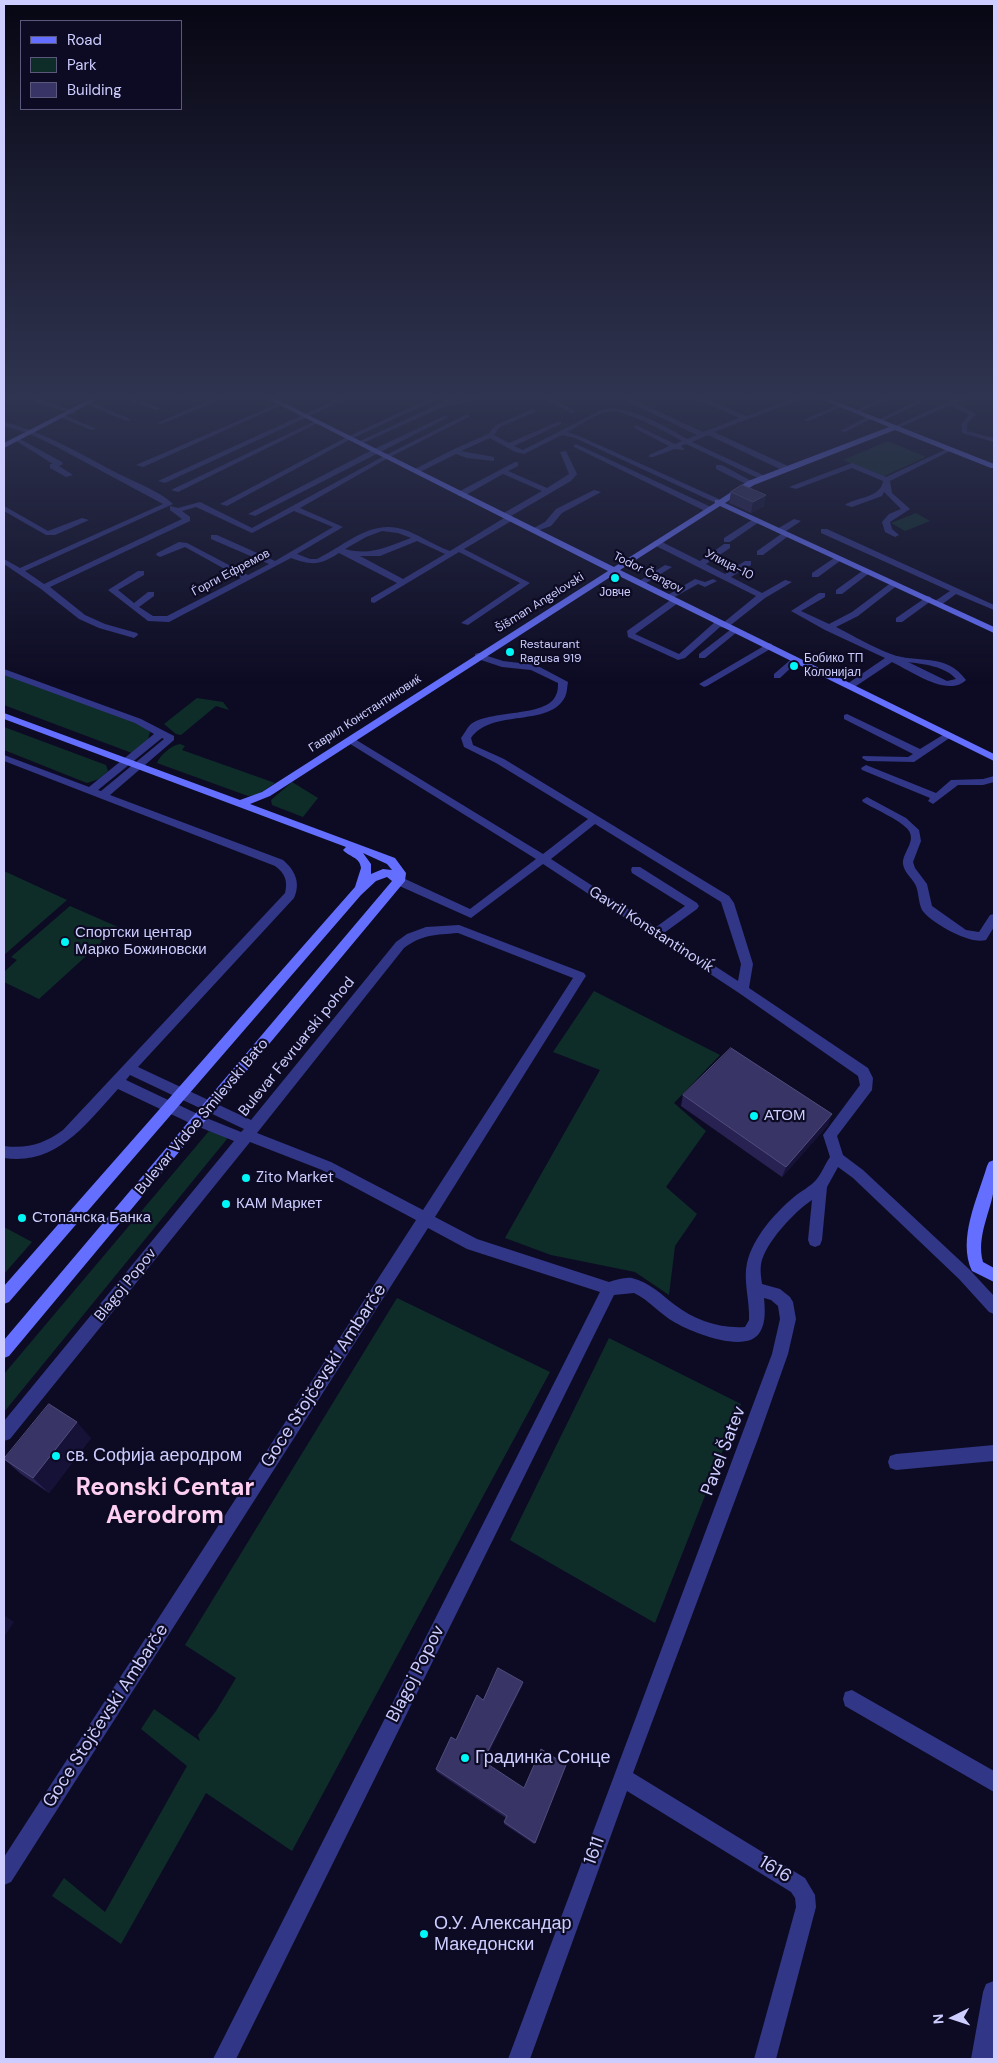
<!DOCTYPE html>
<html>
<head>
<meta charset="utf-8">
<style>
	body { margin:0 }
	#map { position:relative; width:998px; height:2063px; overflow:hidden; background:#0d0b23; font-family:"DM Sans",sans-serif }
	canvas { display:block }
	.frame { position:absolute; inset:0; border:5px solid #cdcdff; pointer-events:none }
	.legend { position:absolute; left:20px; top:20px; width:162px; height:90px; box-sizing:border-box; background:#0d0b23; border:1px solid #5a597b; margin:0; padding:6px 9px; list-style:none; font-size:15px; color:#cdcdff }
	.legend li { display:flex; align-items:center; gap:10px; height:25px }
	.legend b { width:25px; border:1px solid #5a597b }
	.north { position:absolute; left:928px; top:1993px; width:50px; height:50px; -webkit-text-stroke:4px #0d0b23; paint-order:stroke; rotate:266deg; font-size:14px; font-weight:700; line-height:20px; text-align:center; color:#cdcdff }
	.north::after { content:''; display:block; margin:auto; width:18px; height:22px; background:#cdcdff; clip-path:polygon(50% 0,100% 100%,50% 72%,0 100%) }
</style>
</head>
<body>
<div id="map">
<canvas width="998" height="2063"></canvas>
<div class="frame"></div>
<ul class="legend">
<li><b style="height:6px;background:#646fff"></b>Road</li>
<li><b style="height:14px;background:#0e2d29"></b>Park</li>
<li><b style="height:14px;background:#383465"></b>Building</li>
</ul>
<div class="north">N</div>
</div>
<script>
const context = document.querySelector('canvas').getContext('2d');
context.lineJoin = 'round';
function fillPath(path, color) { context.fillStyle = color; context.fill(path, 'evenodd'); }
function trace(path, color, width, dash) { context.strokeStyle = color; context.lineWidth = width; context.lineCap = dash ? 'butt' : 'round'; context.setLineDash(dash || []); context.stroke(path); }
function label(font, color, halo, rows, align = 'center') {
  context.font = font + ' "DM Sans",sans-serif'; context.lineWidth = 4.5; context.setLineDash([]); context.textBaseline = 'middle'; context.strokeStyle = halo; context.fillStyle = color; for (const [text, x, y, turn = 0] of rows) {
    context.save(); context.translate(x, y); context.rotate((+turn || 0) * Math.PI / 180); context.textAlign = isNaN(turn) ? turn : align; if (halo) context.strokeText(text, 0, 0); context.fillText(text, 0, 0); context.restore();
  }
}
fillPath(new Path2D(`
	M888,441L926,457L882,477L843,460Z
	M916,513L930,521L905,531L891,523Z
	M4,672L138,721L150,732L147,743L132,753L4,705Z
	M197,698L223,702L229,710L216,706L181,735L176,734L164,724Z
	M4,727L106,765L108,771L99,779L87,783L4,750Z
	M180,744L185,746L182,750L275,783L257,795L248,796L157,763C160,755 172,745 180,744Z
	M292,782L318,798L303,817L272,805L271,800Z
	M4,871L67,900L4,955Z
	M70,906L118,927L39,999L4,982V972L17,960L11,957Z
	M594,991L720,1055L674,1103L706,1131L666,1187L697,1214L675,1246L669,1295L635,1272L551,1255L505,1238L600,1070L553,1052Z
	M209,1131L224,1135L227,1139L4,1412V1374Z
	M4,1227L32,1242L4,1274Z
	M397,1298L550,1372L292,1851L206,1793L121,1944L52,1896L64,1878L105,1912L187,1766L141,1729L154,1709L200,1741L198,1735L216,1711L236,1678L185,1645Z
	M609,1338L741,1404L655,1623L510,1540Z`), '#0e2d29');
fillPath(new Path2D(`
	M12,396H21L4,403V399Z
	M118,396H127L161,409L156,410Z
	M170,396H179L184,399L181,401Z
	M219,396H228L162,424L157,423Z
	M344,396H353L165,483L158,481Z
	M435,396H444L351,439L227,506L220,504L347,437Z
	M455,396H463L453,402L477,396H489L452,406L449,404L361,444L356,443Z
	M540,396H548L576,412L571,413Z
	M616,396H625L703,432L739,418L691,396H700L746,416L801,396H810L714,432L788,466V470H782L708,435L692,442L765,476V480H762L686,444L681,446L684,449L683,450L675,449L653,457H649V455L669,446L634,428V426H638L675,444L682,441C669,433 623,409 610,411C596,413 580,426 567,432L579,436L721,500V504H718L575,438L562,435L524,454L515,452L490,438L461,451L494,457V461L467,458L456,454L418,473L411,471L452,450L488,434L496,425L533,409L536,411L535,412L500,427L494,435L509,443L557,422H561V424L514,446L523,450L601,410C624,402 667,427 687,439L697,435Z
	M745,396H753L747,400L744,398Z
	M885,396H893L858,413L853,412Z
	M961,396H970L956,403L976,414L967,424V431L994,438V442L962,433L961,424L969,415L951,405L898,428L893,427Z
	M35,398L75,411L76,412L73,414L33,401L32,400Z
	M88,401L130,419L131,420L126,421L86,404L85,403Z
	M917,401L922,402L881,422L876,421Z
	M279,403L284,404L143,467L136,465Z
	M839,405L844,406L808,421L803,420Z
	M467,414L470,416L469,417L388,458L300,508L343,527L297,554L310,559H317C348,544 372,517 408,531C423,537 435,546 450,551L504,518L501,516L502,514L542,491L503,474L464,496H458V492L515,462H518V466L508,471L547,488L569,474L560,452L566,451L577,474L571,481L511,516L514,518L513,520L464,549L530,583L468,625L461,623L520,583L459,552L374,603L371,602V598L397,583L339,553C320,565 313,566 291,558L169,622L148,621L108,590L138,571H144V575L118,590L134,603L148,592H154V596L139,607L153,616H167L241,578L185,547L160,557L156,555L157,553L179,542L187,543L248,575L269,564L211,539V535H217L275,561L333,527L294,511L252,533L196,507L182,511L190,517V521L50,587L85,615L105,624L137,633L138,635L134,638L99,628L79,619L41,589L4,564V559L20,568L163,504L55,446L30,434L4,426V422C45,432 82,455 119,474C137,483 159,491 173,504L25,571L44,584L182,519L170,510V506L178,508L200,502L252,528L384,456ZM382,531L398,533L411,538C386,547 371,556 345,549L366,537ZM417,541L445,554L403,579L360,556H380Z
	M64,415L95,428L96,429L91,430L62,418V416Z
	M871,415L874,417L873,418L845,432L840,431Z
	M444,416L449,417L255,516L248,514L372,450Z
	M315,421L320,422L178,492L171,490Z
	M16,439H20L62,462L63,464L59,466L73,475L66,477L50,468V464H53L16,441Z
	M576,444L711,507L712,509L705,511L574,447L573,446Z
	M949,448L954,449L890,481L892,493L910,509L890,522L892,529L899,535L895,537L885,532L882,522L889,514L901,509L884,492L882,496L852,507L845,505C856,497 881,498 883,481L852,468L796,489L789,487L852,463L886,477Z
	M716,465H722L755,483L748,485L716,469Z
	M594,490L601,492L562,513L551,526L534,532L530,530L545,522L556,509Z
	M4,506L48,531L82,518L89,520L55,535H46L4,511Z
	M755,518L762,520L730,542H724V538Z
	M794,519L801,521L783,533H777V529Z
	M821,529H827L994,605V610L956,594L941,605H935V601L950,591L821,533Z
	M784,532L791,534L763,555H757V551Z
	M654,541H660L700,561L724,544H730V548L706,564L725,574L745,561H751V565L731,577L762,593L785,580L792,582L765,598L727,628L720,627L685,658L678,660L628,637L627,631L672,599H678V603L635,634L679,654L716,621L723,623L756,596L654,545Z
	M837,556L844,558L818,577H812V573Z
	M665,565L672,567L643,585L636,583Z
	M865,569L872,571L842,594H836V590Z
	M695,579L705,582L713,579L717,581L705,587L698,584L671,599L664,597Z
	M892,582L899,584L858,616L836,627C854,636 872,647 891,654C916,664 946,652 966,680C948,698 911,671 892,662L853,688H847V684L885,658L825,630L791,611L819,593H825V597L801,611L829,624L852,612ZM908,662C923,664 945,666 956,679L947,681Z
	M928,596L931,597V601L902,622H896V618Z
	M734,627L737,628V632L705,658H699V654Z
	M769,643L772,644V648L707,686L704,687L699,684Z
	M478,653L503,661L536,665L568,682C567,687 567,693 565,697C549,728 492,708 471,738L473,745L504,759L729,896L734,903L753,964L749,988L868,1068L873,1078L872,1090L837,1136L843,1155L863,1170L969,1269L994,1296V1314L989,1312L959,1279L853,1178L838,1167L827,1187L822,1240L820,1245L815,1247L810,1245L808,1240L812,1200C794,1212 765,1243 761,1264C760,1271 761,1277 762,1284L780,1289L790,1297L793,1302L796,1319L788,1354L759,1436L633,1773L805,1878L815,1895L816,1907L776,2059H754L796,1907L795,1898L791,1892L627,1791L530,2059H508L772,1354L780,1319L778,1306L771,1300L764,1298C765,1310 766,1322 760,1332C747,1355 691,1332 674,1322C660,1314 649,1300 634,1293L614,1295L236,2059H213L600,1292L467,1249L428,1228L11,1882L4,1885V1857L416,1220L322,1170L250,1142L10,1439L4,1441V1421L234,1141L194,1125L118,1089C87,1123 57,1166 4,1158V1146C27,1149 44,1144 63,1130L285,893C288,881 285,873 275,866L4,761V755L89,787L154,734L135,723L4,675V669L141,719L174,736V740L110,795L283,860C295,870 301,883 294,898L138,1067L251,1120L396,942L407,934L426,927L459,925L584,973L586,976L584,979L435,1217L477,1239L609,1282C616,1280 624,1277 632,1278C649,1282 662,1295 675,1305C694,1320 721,1329 745,1327L749,1320C750,1301 743,1281 747,1263C753,1237 775,1213 794,1197C801,1191 810,1187 816,1180C822,1173 825,1164 830,1157L823,1135L860,1085L858,1076L739,993L543,864L471,918L395,884L393,881L395,878H403L470,909L536,859L347,742V738H353L543,854L588,819L496,763L464,747L461,738C464,734 467,728 470,725C489,709 547,718 556,695C558,691 558,687 558,683L531,670L502,667L475,658V654ZM162,738L164,739L101,791L98,790ZM595,824L721,902L741,964L738,981L664,933L697,909L699,906L697,903L640,867H632L631,870L632,873L685,906L656,927L551,859ZM458,933L573,978L423,1210L331,1162L257,1133L404,948C423,934 435,935 458,933ZM130,1075L244,1129L241,1132L204,1117L126,1080Z
	M795,656L799,659L798,661L780,678H774V674Z
	M847,714L920,749L946,733L949,732L954,735L914,762L867,761L862,758L863,756L908,757L913,754L844,719V715Z
	M866,765L936,793L951,780L983,779L994,776V782L983,785H958L933,804L928,801L930,798L862,770L861,768Z
	M867,797L906,818L919,830L921,841L913,862L915,868L927,884L932,906L966,930L979,932L990,915L994,914V927L986,940C970,945 931,923 922,910C918,902 919,891 915,884C911,877 904,872 903,864C902,853 916,842 909,831C903,821 874,809 863,802L862,800Z
	M994,1445V1461L896,1470L890,1468L888,1462L890,1456L896,1454Z
	M852,1690L994,1771V1792L845,1706L843,1699L845,1692Z
	M994,1981L993,2059H971L983,1992L986,1984Z`), '#313686');
fillPath(new Path2D(`
	M96,396H104L4,448V443Z
	M262,396H270L614,567L715,503V500H719L748,481L889,427L813,396H822L994,464V468H991L895,430L754,485L725,503L994,627V633L720,506L620,570L994,754V761L615,574L270,796L250,804L395,858L406,873L405,881L9,1356L4,1358V1340L392,881L387,877L376,881L361,895L9,1302L4,1304V1286L355,887L361,868C360,857 349,857 343,850L346,847L4,719V713L240,800L262,792L608,571ZM363,853L387,864L392,870L383,869L371,874V864Z
	M994,1160C995,1169 995,1179 994,1188C991,1212 976,1236 983,1262L994,1268V1282L972,1271C957,1239 978,1197 987,1166L989,1162Z`), '#646fff');
fillPath(new Path2D(`
	M731,492L764,506L751,513L729,503Z
	M683,1095L828,1125L782,1177L681,1106Z
	M91,1438L49,1493L21,1474L4,1459Z
	M523,1682L522,1686L484,1762L535,1843L534,1844L504,1824L506,1818L437,1772L436,1769L483,1700Z`), '#272252');
fillPath(new Path2D(`
	M766,495L764,506L751,513L753,502Z
	M832,1114L828,1125L782,1177L786,1167Z
	M77,1422L91,1438L49,1493L33,1478Z
	M4,1615L14,1622L4,1637Z
	M523,1682L522,1686L483,1764V1761Z`), '#151137');
const building = new Path2D(`
	M742,485L766,495L753,502L731,492Z
	M731,1048L832,1114L786,1167L683,1095Z
	M49,1404L77,1422L33,1478L4,1459Z
	M498,1668L523,1682L483,1761L524,1788L541,1749L566,1765L535,1843L504,1822L507,1816L436,1769L451,1737L456,1740L477,1695L483,1700Z`);
fillPath(building, '#383465');
trace(building, '#504c7d', 1);
const sky = context.createLinearGradient(0, 0, 0, 685);
sky.addColorStop(0, '#070613');
sky.addColorStop(0.58, '#2f3450');
sky.addColorStop(1, '#2f345000');
context.fillStyle = sky;
context.fillRect(0, 0, 998, 685);
for (const [x, y, r, color] of [
	[615,578,5,"#00f7f8"],
	[510,652,5,"#00f7f8"],
	[794,666,5,"#00f7f8"],
	[65,942,5,"#00f7f8"],
	[754,1116,5,"#00f7f8"],
	[246,1178,5,"#00f7f8"],
	[226,1204,5,"#00f7f8"],
	[22,1218,5,"#00f7f8"],
	[56,1456,5,"#00f7f8"],
	[465,1758,5,"#00f7f8"],
	[424,1934,5,"#00f7f8"]
]) { const dot = new Path2D(); dot.arc(x, y, r, 0, 2 * Math.PI); context.fillStyle = color; context.fill(dot); trace(dot, '#0d0b23', 2); }
label('12px', '#cdcdff', '#0d0b23', [
	["Улица-10",729,565,27],
	["Ѓорги Ефремов",231,573,-28],
	["Todor Čangov",648,573,27],
	["Šišman Angelovski",540,603,-32],
	["Гаврил Константиновиќ",365,714,-33]
]);
label('12px', '#cdcdff', '#0d0b23', [
	["Јовче",615,593,"center"],
	["Restaurant",520,645],
	["Ragusa 919",520,659],
	["Бобико ТП",804,659],
	["Колонијал",804,673]
], 'left');
label('15px', '#cdcdff', '#0d0b23', [
	["Gavril Konstantinoviḱ",651,930,33],
	["Bulevar Fevruarski pohod",297,1047,-51],
	["Bulevar Vidoe Smilevski Bato",202,1117,-50],
	["Blagoj Popov",126,1285,-51]
]);
label('15px', '#cdcdff', '#0d0b23', [
	["Спортски центар",75,933],
	["Марко Божиновски",75,950],
	["АТОМ",764,1116],
	["Zito Market",256,1178],
	["КАМ Маркет",236,1204],
	["Стопанска Банка",32,1218]
], 'left');
label('18px', '#cdcdff', '#0d0b23', [
	["Goce Stojčevski Ambarče",324,1376,-57],
	["Pavel Šatev",724,1451,-69],
	["Blagoj Popov",416,1674,-63],
	["Goce Stojčevski Ambarče",106,1716,-57],
	["1611",595,1851,-70],
	["1616",775,1870,31]
]);
label('18px', '#cdcdff', '#0d0b23', [
	["св. Софија аеродром",66,1456],
	["Градинка Сонце",475,1758],
	["О.У. Александар",434,1924],
	["Македонски",434,1945]
], 'left');
label('bold 24px', '#ffcff2', '#0d0b23', [
	["Reonski Centar",165,1489],
	["Aerodrom",165,1517]
]);
</script>
</body>
</html>
